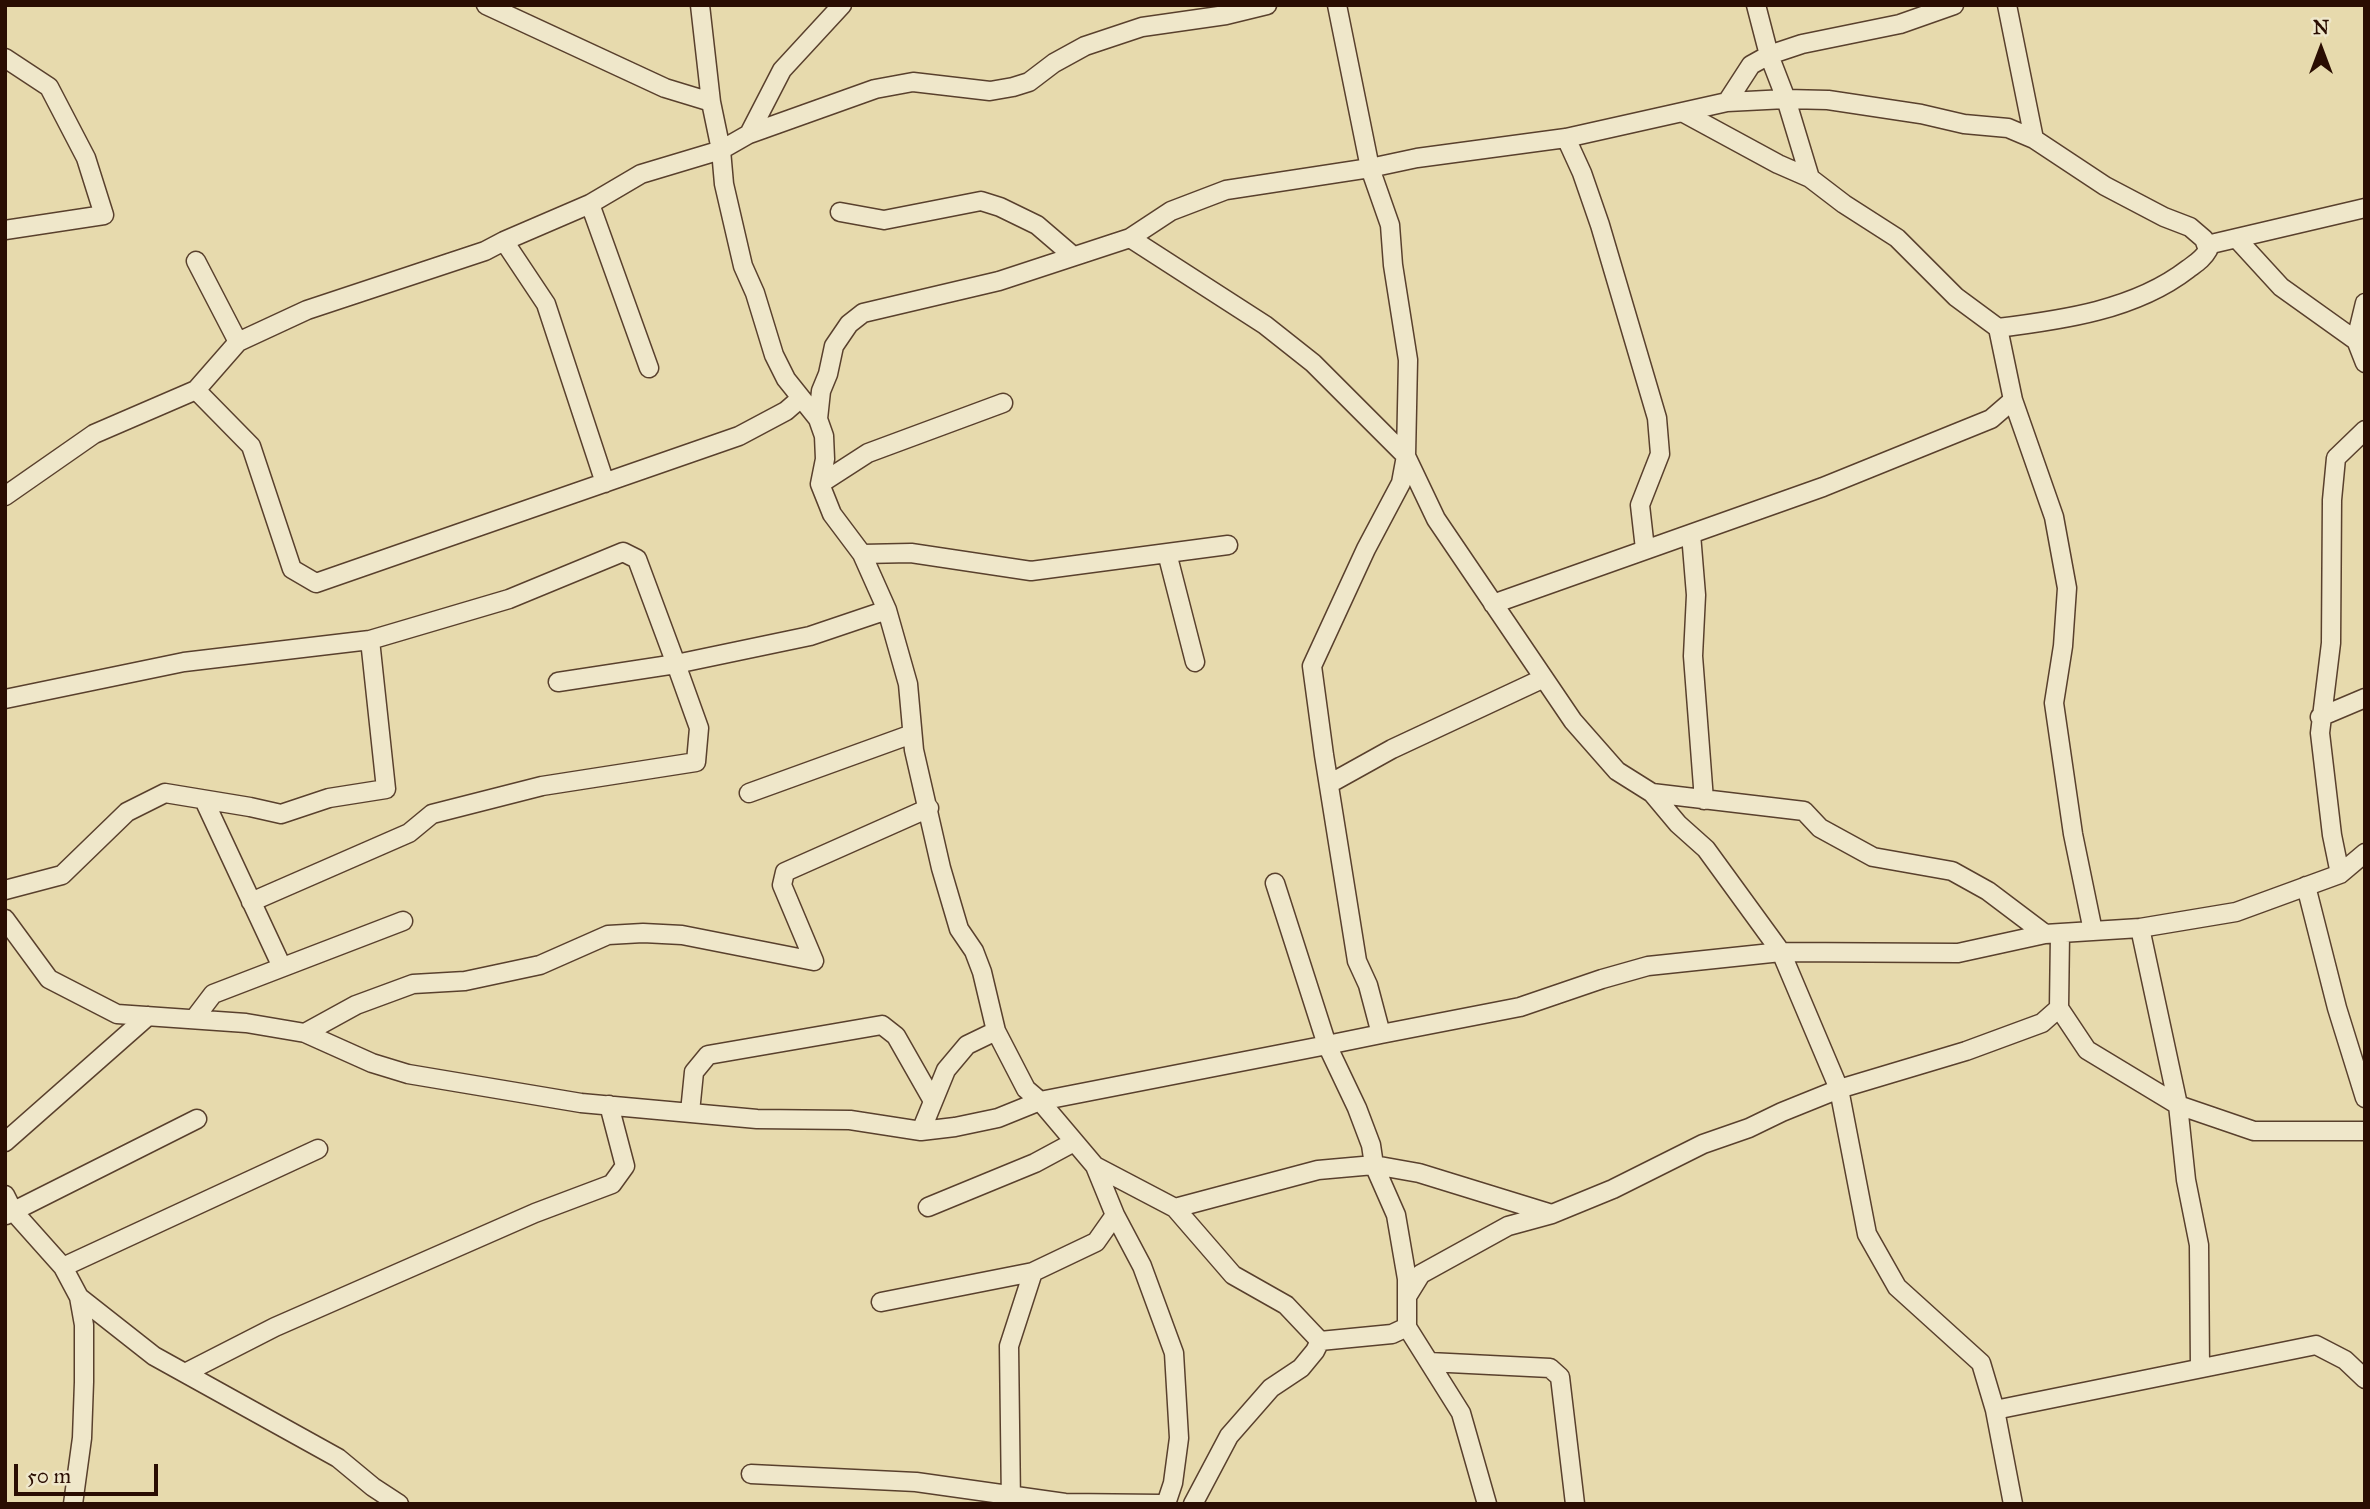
<!DOCTYPE html>
<html>
<head>
<meta charset="utf-8">
<style>
	body { margin:0 }
	#map { position:relative; width:2370px; height:1509px; overflow:hidden; background:#e7daad; font-family:"IM FELL Great Primer",serif }
	canvas { display:block }
	.frame { position:absolute; inset:0; border:7px solid #2a0d02; pointer-events:none }
	.north { position:absolute; left:2286px; top:14px; width:70px; height:70px; -webkit-text-stroke:5px #efe7ca; paint-order:stroke; rotate:0deg; font-size:19px; font-weight:700; line-height:28px; text-align:center; color:#2a0d02 }
	.north::after { content:''; display:block; margin:auto; width:24px; height:32px; background:#2a0d02; clip-path:polygon(50% 0,100% 100%,50% 72%,0 100%) }
	.scale { position:absolute; left:14px; top:1464px; width:144px; height:32px; box-sizing:border-box; border:4px solid #2a0d02; border-top:0; padding-left:9px; font-size:21px; line-height:24px; white-space:nowrap; color:#2a0d02; -webkit-text-stroke:5px #efe7ca; paint-order:stroke }
</style>
</head>
<body>
<div id="map">
<canvas width="2370" height="1509"></canvas>
<div class="frame"></div>
<div class="north">N</div>
<div class="scale">50 m</div>
</div>
<script>
const context = document.querySelector('canvas').getContext('2d');
context.lineJoin = 'round';
function trace(path, color, width, dash) { context.strokeStyle = color; context.lineWidth = width; context.lineCap = dash ? 'butt' : 'round'; context.setLineDash(dash || []); context.stroke(path); }
const street = new Path2D(`
	M486,5L665,88L711,102
	M700,5L711,102L721,150L724,184L743,266L755,293L774,355L786,379L818,419L824,436L825,459L820,484L832,514L862,554L887,610L908,684L914,750L941,868L959,929L974,951L982,972L996,1031L1026,1089L1040,1101L1095,1166L1115,1215L1142,1266L1174,1353L1179,1438L1173,1483L1166,1504
	M2007,5L2034,139
	M5,58L49,87L86,158L104,215L5,230
	M1727,102L1751,65L1769,55L1756,5
	M1684,113L1778,164L1810,178L1844,204L1897,238L1956,297L1998,328
	M749,134L782,70L842,5
	M1566,138L1582,173L1600,225L1657,418L1660,454L1640,505L1645,549
	M1810,178L1786,99L1769,55L1802,44L1900,24L1954,5
	M590,204L649,368
	M840,212L884,220L981,201L1000,207L1037,225L1072,255
	M1130,238L1265,325L1313,363L1406,456L1436,519L1573,721L1617,771L1652,793L1678,824L1706,849L1781,952L1839,1089L1867,1234L1897,1287L1981,1363L1995,1410L2013,1504
	M2237,239L2281,287L2365,347
	M504,241L546,304L605,483
	M2207,245L2365,208
	M196,261L238,342
	M2365,303L2356,340L2365,363
	M196,390L251,446L292,569L316,583L739,436L786,411L801,398
	M2013,400L2054,517L2067,588L2063,646L2054,703L2073,834L2093,931
	M818,419L821,391L828,374L834,346L849,324L863,313L999,281L1130,238L1171,211L1226,190L1370,168L1417,158L1566,138L1727,102L1786,99L1828,100L1921,114L1964,124L2008,128L2034,139L2105,186L2164,217L2190,227L2204,239L2208,250C2203,259 2196,263 2188,269C2135,310 2062,320 1998,328L2013,400L1991,419L1823,487L1493,604
	M820,484L868,453L1003,403
	M5,496L94,434L196,390L238,342L307,310L485,251L504,241L590,204L641,174L721,150L749,134L875,89L913,82L990,91L1013,87L1029,82L1054,63L1085,46L1142,27L1226,15L1267,5
	M1691,534L1696,595L1693,656L1704,800
	M1167,553L1195,662
	M862,554L911,553L1031,571L1228,545
	M5,699L184,662L370,640L509,599L623,552L637,559L676,664L558,682
	M2320,717L2365,698
	M1329,784L1392,749L1544,678
	M749,793L912,734
	M1652,793L1804,811L1820,828L1873,857L1952,871L1988,891L2045,934L2140,928L2236,912L2340,874L2365,853
	M204,800L282,967
	M2340,874L2332,835L2320,733L2331,643L2332,500L2336,458L2365,430
	M2306,886L2337,1008L2365,1098
	M5,890L62,875L127,812L165,793L250,807L281,814L329,798L386,789L370,640
	M251,902L409,833L432,814L542,786L696,762L699,728L676,664L810,636L887,610
	M5,919L49,979L117,1014L246,1023L305,1033L372,1063L408,1074L581,1103L757,1119L850,1120L921,1131L955,1127L998,1118L1040,1101L1327,1045L1275,883
	M2140,928L2178,1105L2186,1180L2199,1245L2200,1368
	M2059,1008L2087,1050L2178,1105L2254,1131H2365
	M194,1019L213,994L403,921
	M305,1033L356,1005L413,984L465,981L540,965L608,935L643,933L682,935L814,961L782,885L785,872L929,808
	M1381,1034L1520,1007L1602,979L1648,966L1781,952L1958,953L2045,934
	M690,1112L694,1072L708,1055L882,1025L896,1036L933,1101
	M921,1131L946,1070L967,1045L996,1031
	M5,1142L148,1016
	M1095,1166L1175,1208L1233,1275L1286,1305L1320,1341
	M5,1195L13,1211L63,1267L79,1297L84,1325V1382L82,1438L73,1504
	M928,1207L1035,1163L1074,1142
	M1175,1208L1318,1170L1374,1165L1419,1173L1552,1214
	M6,1215L197,1119
	M63,1267L318,1149
	M1408,1295L1421,1274L1508,1226L1552,1214L1613,1189L1703,1144L1749,1128L1782,1112L1839,1089L1966,1051L2042,1023L2059,1008L2060,934
	M79,1297L154,1356L338,1458L373,1487L399,1504
	M881,1302L1033,1272
	M1407,1327L1461,1413L1487,1504
	M1320,1341L1392,1334L1407,1327V1279L1396,1215L1374,1165L1371,1145L1357,1108L1327,1045L1381,1034L1368,985L1357,961L1324,755L1312,666L1366,549L1401,483L1406,456L1408,360L1393,265L1390,225L1370,168L1337,5
	M1429,1362L1550,1368L1560,1377L1575,1504
	M185,1373L275,1327L535,1213L612,1184L625,1166L609,1105
	M1995,1410L2316,1345L2345,1360L2365,1379
	M751,1474L916,1482L1065,1503L1161,1504
	M1011,1504L1009,1346L1033,1272L1096,1242L1115,1215
	M1193,1504L1229,1436L1271,1388L1301,1368L1315,1351L1320,1341`);
trace(street, '#59402d', 21);
trace(street, '#efe7ca', 18);
</script>
</body>
</html>
